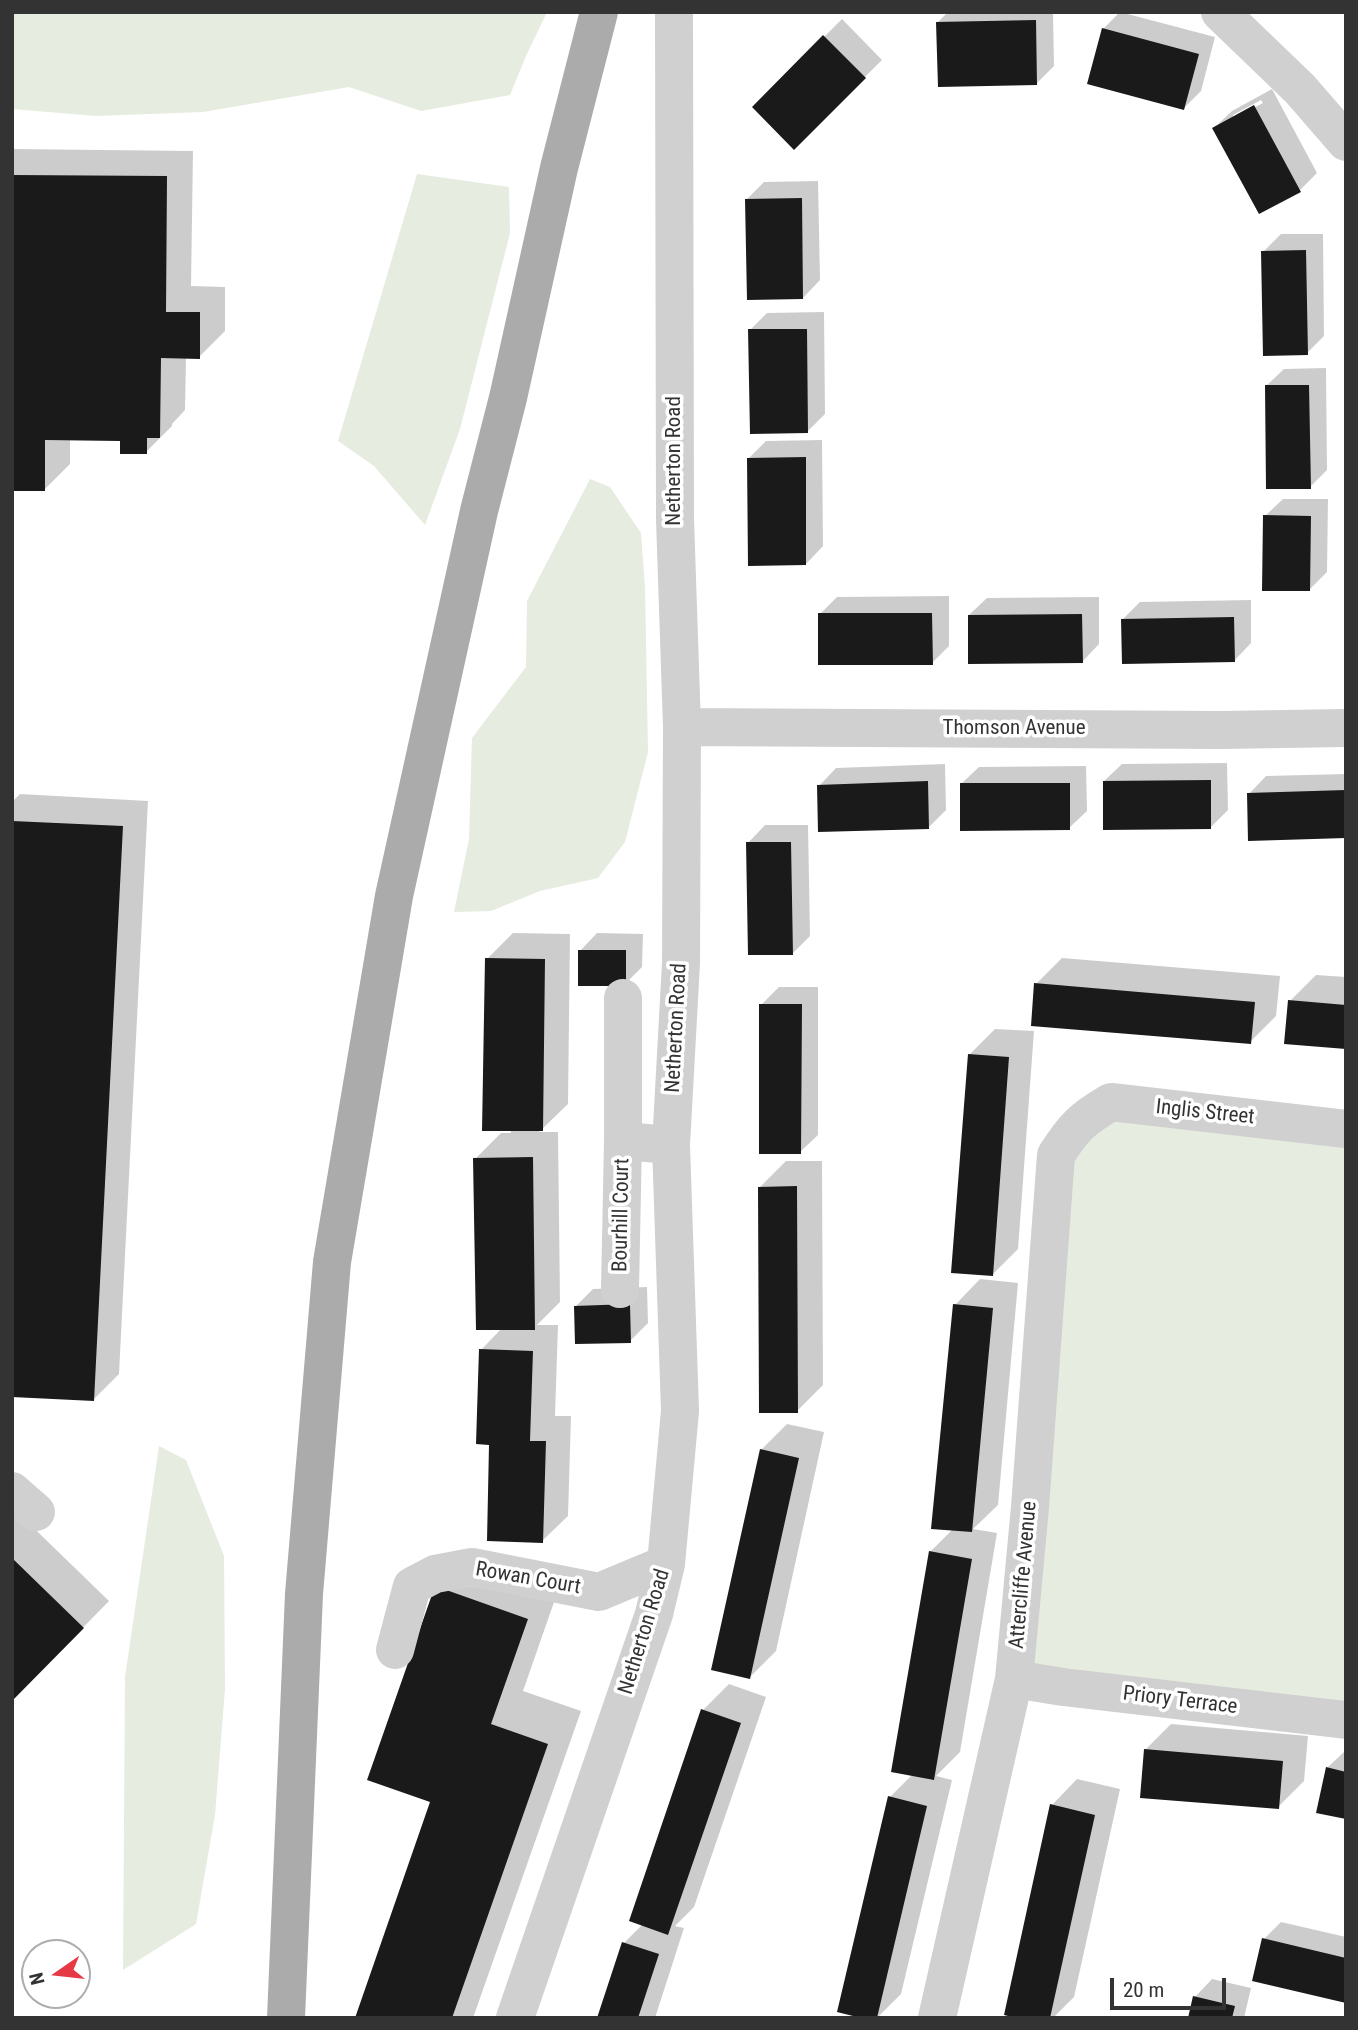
<!DOCTYPE html>
<html>
<head>
<meta charset="utf-8">
<style>
	body { margin:0 }
	#map { position:relative; width:1358px; height:2030px; overflow:hidden; background:#fff; font-family:"Roboto Condensed",sans-serif }
	canvas { display:block }
	.frame { position:absolute; inset:0; border:14px solid #333; pointer-events:none }
	.north { position:absolute; left:21px; top:1939px; width:70px; height:70px; box-sizing:border-box; background:#fff; border:2px solid #adadad; border-radius:50%; rotate:256deg; font-size:19px; font-weight:700; line-height:28px; text-align:center; color:#333 }
	.north::after { content:''; display:block; margin:auto; width:24px; height:32px; background:#e63946; clip-path:polygon(50% 0,100% 100%,50% 72%,0 100%) }
	.scale { position:absolute; left:1110px; top:1978px; width:116px; height:32px; box-sizing:border-box; border:4px solid #333; border-top:0; padding-left:9px; font-size:21px; line-height:24px; white-space:nowrap; color:#333; -webkit-text-stroke:5px #fff; paint-order:stroke }
</style>
</head>
<body>
<div id="map">
<canvas width="1358" height="2030"></canvas>
<div class="frame"></div>
<div class="north">N</div>
<div class="scale">20 m</div>
</div>
<script>
const context = document.querySelector('canvas').getContext('2d');
context.lineJoin = 'round';
function fillPath(path, color) { context.fillStyle = color; context.fill(path, 'evenodd'); }
function trace(path, color, width, dash) { context.strokeStyle = color; context.lineWidth = width; context.lineCap = dash ? 'butt' : 'round'; context.setLineDash(dash || []); context.stroke(path); }
function label(font, color, halo, rows, align = 'center') {
  context.font = font + ' "Roboto Condensed",sans-serif'; context.lineWidth = 7; context.setLineDash([]); context.textBaseline = 'middle'; context.strokeStyle = halo; context.fillStyle = color; for (const [text, x, y, turn = 0] of rows) {
    context.save(); context.translate(x, y); context.rotate((+turn || 0) * Math.PI / 180); context.textAlign = isNaN(turn) ? turn : align; if (halo) context.strokeText(text, 0, 0); context.fillText(text, 0, 0); context.restore();
  }
}
fillPath(new Path2D(`
	M12,12H547L526,56L510,95L421,111L349,87L203,112L96,116L12,109Z
	M417,174L509,187L510,233L460,429L425,525L374,466L338,441Z
	M590,479L610,487L641,533L645,588L648,752L625,842L598,878L540,891L491,911L454,912L469,839L472,738L526,667L527,601Z
	M1097,1119L1346,1138V1712L1025,1672L1066,1163Z
	M159,1446L186,1460L224,1556L225,1689L215,1815L196,1924L123,1970L125,1677Z`), '#e6ecdf');
fillPath(new Path2D(`
	M948,12H1053L1054,66L1037,83L938,22Z
	M1120,12L1215,37L1201,91L1184,108L1103,29Z
	M842,19L882,60L794,147L754,107Z
	M1272,89L1317,173L1300,190L1214,128L1232,111ZM1261,100L1263,103L1233,119V115Z
	M12,149L193,151L191,286L225,287V331L199,357H186L185,410L172,424V426L146,452L122,439L70,438V464L44,490L12,439Z
	M818,181L820,280L803,298L746,200L764,182Z
	M1281,234H1323L1324,336L1307,353L1263,252Z
	M824,312L825,414L808,431L750,330L767,313Z
	M1326,368L1327,470L1310,487L1266,386L1284,369Z
	M822,440L823,546L806,564L749,458L766,441Z
	M1283,499H1328L1327,572L1309,590L1265,516Z
	M949,596V646L932,663L820,614L837,597Z
	M1099,597V644L1082,662L969,615L987,598Z
	M1251,600V643L1234,661L1123,619L1140,602Z
	M1227,763L1228,810L1210,828L1104,781L1122,764Z
	M945,764L946,810L929,827L819,786L836,768Z
	M1086,766L1087,811L1069,828L961,784L979,767Z
	M1346,774V836L1249,794L1266,776Z
	M20,794L148,801L119,1374L93,1400L12,1395V802Z
	M765,825H808L810,936L793,953L748,843Z
	M513,933L570,934L568,1104L539,1132H558L560,1302L537,1325H558L555,1416H571L568,1516L542,1541L491,1443L481,1350L502,1328L475,1159L501,1133H511L487,959Z
	M597,933L643,934L642,967L625,984L580,951Z
	M1062,958L1280,976L1276,1016L1250,1042L1036,984Z
	M1316,975L1346,977V1047L1290,1001Z
	M779,987H818V1135L800,1152L761,1005Z
	M995,1029L1034,1031L1018,1249L992,1275L969,1055Z
	M786,1161H822L823,1385L797,1411L760,1187Z
	M980,1279L1018,1283L998,1505L973,1529L997,1533L960,1752L936,1776L952,1780L901,1994L877,2018H868L890,1797L913,1774L930,1552L953,1529L955,1305Z
	M647,1287L648,1323L630,1341L575,1307L593,1289Z
	M787,1424L824,1432L776,1651L750,1677L761,1450Z
	M12,1507L109,1601L12,1700Z
	M560,1585L523,1691L581,1711L473,2018H357L433,1801L437,1587Z
	M729,1684L766,1697L694,1907L675,1926L684,1928L655,2018H599L624,1943L643,1924L703,1710Z
	M1171,1724L1308,1736L1304,1781L1278,1807L1145,1750Z
	M1345,1751H1346V1818L1327,1768Z
	M1077,1779L1120,1789L1074,1997L1053,2018H1024L1052,1805Z
	M1281,1922L1346,1937V2001L1264,1939Z
	M1212,1979L1251,1988L1244,2018H1190L1195,1997Z`), '#0003');
fillPath(new Path2D(`
	M1036,20L1037,85L938,87L936,22Z
	M1102,28L1199,54L1184,110L1087,84Z
	M823,35L866,78L794,150L752,107Z
	M1254,105L1301,192L1259,214L1212,128Z
	M12,175L167,176L166,312H200V359L161,358L160,438H147V454H120V441L45,440V491H12Z
	M802,198L803,299L747,300L745,199Z
	M1306,250L1308,355L1263,356L1261,251Z
	M748,329H807L808,433L750,434Z
	M1265,385H1309L1311,489H1266Z
	M806,457V565L748,566L747,458Z
	M1263,515L1311,516L1310,591H1262Z
	M818,613H932L933,665H818Z
	M1082,614L1083,663L968,664V615Z
	M1234,617L1235,662L1122,664L1121,619Z
	M1211,780V829L1103,830V781Z
	M928,781L929,829L818,832L817,785Z
	M960,783H1070V830L960,831Z
	M1346,790V838L1248,841L1247,793Z
	M12,821L123,826L94,1401L12,1397Z
	M746,842H791L793,955H748Z
	M578,950H626V986H578Z
	M485,958L545,959L543,1131H482Z
	M1034,983L1255,1002L1251,1044L1031,1026Z
	M1288,1000L1346,1005V1049L1284,1044Z
	M759,1004H802L801,1154H759Z
	M968,1054L1009,1057L993,1276L951,1273Z
	M533,1157L535,1330H476L473,1158Z
	M797,1186L798,1413H759L758,1187Z
	M630,1304L631,1343L575,1344L574,1306Z
	M953,1304L993,1308L972,1532L931,1529Z
	M479,1349L533,1351L530,1441H546L543,1543L487,1541L489,1445L476,1444Z
	M760,1449L799,1458L750,1679L711,1670Z
	M929,1551L972,1559L934,1780L891,1772Z
	M12,1558L84,1628L12,1701Z
	M435,1586L528,1619L491,1724L548,1744L452,2018H355L430,1802L367,1780Z
	M701,1709L741,1723L668,1935L629,1921Z
	M1144,1749L1283,1761L1279,1809L1140,1798Z
	M1326,1767L1346,1772V1819L1316,1813Z
	M888,1796L927,1806L877,2018H861L837,2012Z
	M1050,1804L1095,1815L1050,2018H1016L1004,2015Z
	M1262,1938L1346,1958V2003L1252,1981Z
	M622,1942L659,1954L638,2018H597Z
	M1193,1996L1235,2006L1232,2018H1188Z`), '#1a1a1a');
trace(new Path2D(`
	M1220,12L1300,89L1346,142
	M682,727L1221,730L1346,728
	M623,998V1141
	M620,1289L623,1141L671,1145
	M12,1491L36,1512
	M395,1650L412,1586L435,1574L472,1567L599,1592L666,1564
	M1014,1679L1063,1687L1346,1720
	M515,2018L654,1614L666,1564L680,1411L671,1145L681,963L682,727L675,519L674,12
	M937,2018L1014,1679L1030,1507L1056,1155C1074,1127 1082,1119 1111,1102L1346,1129`), '#d0d0d0', 38);
trace(new Path2D(`
	M286,2018L304,1594L332,1262L394,896L479,511L508,398L559,168L599,12`), '#ababab', 38);
label('21px', '#333', '#fff', [
	["Netherton Road",675,461,-90],
	["Thomson Avenue",1014,729],
	["Netherton Road",677,1028,-87],
	["Inglis Street",1205,1113,6],
	["Bourhill Court",622,1215,-89],
	["Attercliffe Avenue",1024,1575,-85],
	["Rowan Court",528,1579,10],
	["Netherton Road",645,1632,-73],
	["Priory Terrace",1180,1701,7]
]);
</script>
</body>
</html>
